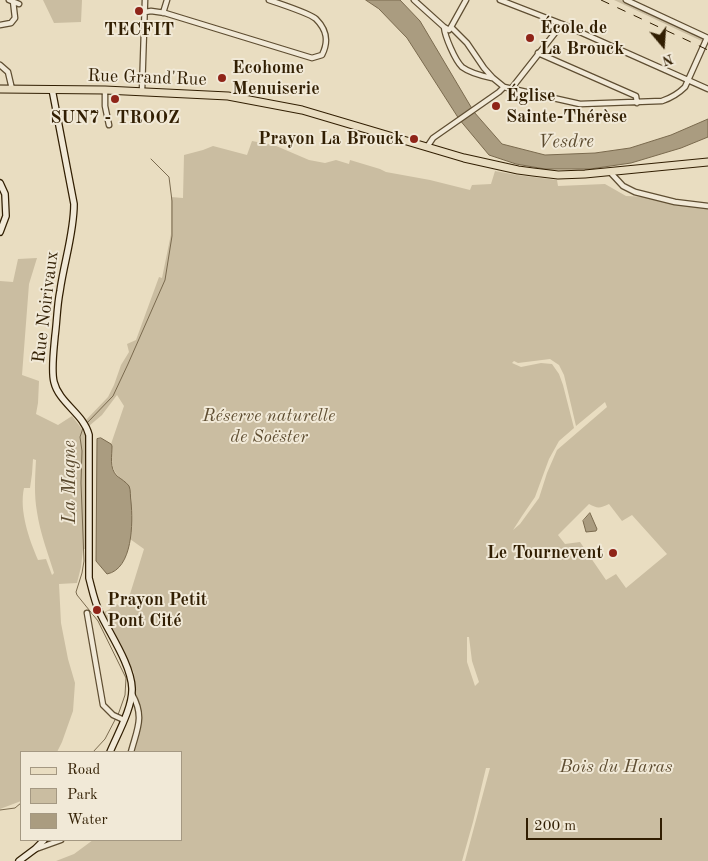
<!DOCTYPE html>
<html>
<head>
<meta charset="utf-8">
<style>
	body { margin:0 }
	#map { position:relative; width:708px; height:861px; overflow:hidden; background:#e9ddc1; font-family:"Old Standard TT",serif }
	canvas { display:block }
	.legend { position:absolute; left:20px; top:751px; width:162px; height:90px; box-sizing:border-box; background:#f1e9d7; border:1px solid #a49882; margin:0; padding:6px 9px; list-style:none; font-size:15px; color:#311e02 }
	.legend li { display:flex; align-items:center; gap:10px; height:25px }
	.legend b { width:25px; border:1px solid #a49882 }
	.north { position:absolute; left:638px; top:20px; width:50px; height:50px; -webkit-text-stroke:4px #f1e9d7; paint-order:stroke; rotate:162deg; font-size:14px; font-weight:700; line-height:20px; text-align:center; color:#311e02 }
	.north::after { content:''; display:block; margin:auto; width:18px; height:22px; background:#311e02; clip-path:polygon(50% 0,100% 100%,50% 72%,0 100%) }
	.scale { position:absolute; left:526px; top:818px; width:136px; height:22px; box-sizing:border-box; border:2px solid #311e02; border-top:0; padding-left:6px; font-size:15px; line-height:18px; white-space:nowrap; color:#311e02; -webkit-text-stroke:4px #f1e9d7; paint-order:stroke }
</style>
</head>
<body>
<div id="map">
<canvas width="708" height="861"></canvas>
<ul class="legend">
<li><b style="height:6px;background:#e9ddc1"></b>Road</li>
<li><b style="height:14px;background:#cabda1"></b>Park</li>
<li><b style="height:14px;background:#aa9c80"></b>Water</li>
</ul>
<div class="north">N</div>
<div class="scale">200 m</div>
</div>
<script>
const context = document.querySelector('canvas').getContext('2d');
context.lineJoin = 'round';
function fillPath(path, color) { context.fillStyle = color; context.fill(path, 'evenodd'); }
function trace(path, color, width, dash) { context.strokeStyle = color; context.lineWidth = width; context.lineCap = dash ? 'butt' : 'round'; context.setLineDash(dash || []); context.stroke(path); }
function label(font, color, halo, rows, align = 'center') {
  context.font = font + ' "Old Standard TT",serif'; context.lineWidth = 4; context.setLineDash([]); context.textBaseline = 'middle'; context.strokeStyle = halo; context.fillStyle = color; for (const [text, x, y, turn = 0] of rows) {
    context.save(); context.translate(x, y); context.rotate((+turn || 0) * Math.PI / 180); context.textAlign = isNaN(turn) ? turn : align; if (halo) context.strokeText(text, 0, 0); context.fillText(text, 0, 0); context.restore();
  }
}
fillPath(new Path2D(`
	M43,0H82L81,22L54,23Z
	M614,0H621L708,40V44Z
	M252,141L274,145L309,160L325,163L336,160L349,164L350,160L380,169L386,172L430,180L470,190L472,185L491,184L495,171L517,175L557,180L558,186L605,184L626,196L648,197L706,205L708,203V861H465L490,768H486L473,822L462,861H56L74,854L93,840H181V752H132L141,718V709L136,697L134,673L104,612L110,609L112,603L126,607L144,549L130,539L132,517L129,487C111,469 112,471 112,446L111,444L124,406L117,395L102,415L89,426L85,421L108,397L114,385L121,365L129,352L127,344L136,340L159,277L162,278L171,234V197L183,198L184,155L203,150L213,146L247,155ZM550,359L559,365L564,375L576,426L605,402L607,407L557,450L547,473L539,498L520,524L513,530L522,516L535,497L549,459L559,441L574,428L563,385L559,374L552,364L541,363L521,367L512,363L514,361L518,363ZM589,504C598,509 600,508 609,504L622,521L632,515L667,554L626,588L616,574L606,580L580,542L565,544L558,535ZM467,637H469L472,661L479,682L475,686L467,662Z
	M37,258L29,284L22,375L39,381L38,403L36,414L58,425L72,416L85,433L86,549H83L81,567L77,583L59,584L61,623L68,659L75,683L73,711L62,742L57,752H21V801L0,809V281L13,282L18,259ZM33,459L36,460C35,478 34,495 37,512C40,533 48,553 54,573L52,575L46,559L38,560C29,539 19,511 24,488H30L32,474Z`), '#cabda1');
const water = new Path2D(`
	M366,0H400L420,21L474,112L502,144L545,155L595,153L630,148L671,135L708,119V137L681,148L631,163L590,169H545L516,164L489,155L459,119L407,38L379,9Z
	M101,438L111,444L112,446C112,456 109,468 117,476C121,479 126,482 129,486C131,490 130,497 131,502C133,522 133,569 107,574L96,561L97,439Z
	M590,513L597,529L596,531L586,532L583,521Z`);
fillPath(water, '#aa9c80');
trace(water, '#7a6a4e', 1);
trace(new Path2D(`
	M87,423L113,396L128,364L165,280L172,236V201L169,177L151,159
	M83,428L80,437L82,451L81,483L84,561L82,573L76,592L77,595L98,621L126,678L125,695L118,715
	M93,752L105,739L116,718
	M0,810L15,808L21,803`), '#7a6a4e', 1);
const street = new Path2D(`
	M9,0L19,4
	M414,0L444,27L449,30L451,27L466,0
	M500,0L562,24L708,89
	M626,0L708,38
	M145,12L151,11L165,13L312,58L322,55C329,41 327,30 316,19C311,14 278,3 269,0
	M163,13L167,0
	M0,25L11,23L15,18L13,1
	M444,27C445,37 455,60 462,67C470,73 482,76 492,78
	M451,27L467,43L484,68L493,78L504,87L580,104L662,101C671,98 678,94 685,87L707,38
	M538,53L636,96L637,103
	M0,65L8,72L12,89
	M511,89L562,24
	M105,90V106L109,125
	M142,91L145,0
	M427,147L433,138L499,92L504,87
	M610,172L623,186L635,192L675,202L708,206
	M87,613L103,705L113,715L124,720
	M131,752C137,729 145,717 132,694
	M36,849L61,840`);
const secondary = new Path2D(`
	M52,89L74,204C74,233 64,262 60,291C57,306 57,321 55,336C54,348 51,370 54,382C59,403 84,414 89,435V578C92,589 94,600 99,611C109,633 131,664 132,688C133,707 117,735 110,752
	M0,183L5,194L6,216L0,232
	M19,861L35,849L44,840`);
const primary = new Path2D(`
	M0,89L105,90L228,96L302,110L464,158L518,170L533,172L558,175L585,174L708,162`);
trace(street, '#5f4e32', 7);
trace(secondary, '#311e02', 8);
trace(primary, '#311e02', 9);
trace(street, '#f1e9d7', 4.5);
trace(secondary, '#f1e9d7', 5.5);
trace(primary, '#e9ddc1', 7);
trace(new Path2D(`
	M601,0L708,50`), '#311e02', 1, [9, 9]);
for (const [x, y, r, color] of [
	[139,11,5,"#8f2418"],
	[530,38,5,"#8f2418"],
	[222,78,5,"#8f2418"],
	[115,99,5,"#8f2418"],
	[496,106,5,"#8f2418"],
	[414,139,5,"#8f2418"],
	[613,553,5,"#8f2418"],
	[97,610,5,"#8f2418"]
]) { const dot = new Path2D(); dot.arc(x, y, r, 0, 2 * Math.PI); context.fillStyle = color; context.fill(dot); trace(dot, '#f1e9d7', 2); }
label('bold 18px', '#311e02', '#f1e9d7', [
	["École de",540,28],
	["La Brouck",540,49],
	["TECFIT",139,30,"center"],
	["Ecohome",232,68],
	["Menuiserie",232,89],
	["Église",506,96],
	["Sainte-Thérèse",506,117],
	["SUN7 - TROOZ",115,118,"center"],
	["Prayon La Brouck",404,139,"right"],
	["Le Tournevent",603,553,"right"],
	["Prayon Petit",107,600],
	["Pont Cité",107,621]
], 'left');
label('18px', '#311e02', '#f1e9d7', [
	["Rue Grand'Rue",147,78,2],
	["Rue Noirivaux",46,307,-83]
]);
label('italic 18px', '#5f4e32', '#f1e9d7', [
	["Réserve naturelle",269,416],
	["de Soëster",269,437],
	["Bois du Haras",616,767]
]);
label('italic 19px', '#5b4a2e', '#f1e9d7', [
	["Vesdre",566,142,-1],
	["La Magne",70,482,-90]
]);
</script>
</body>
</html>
